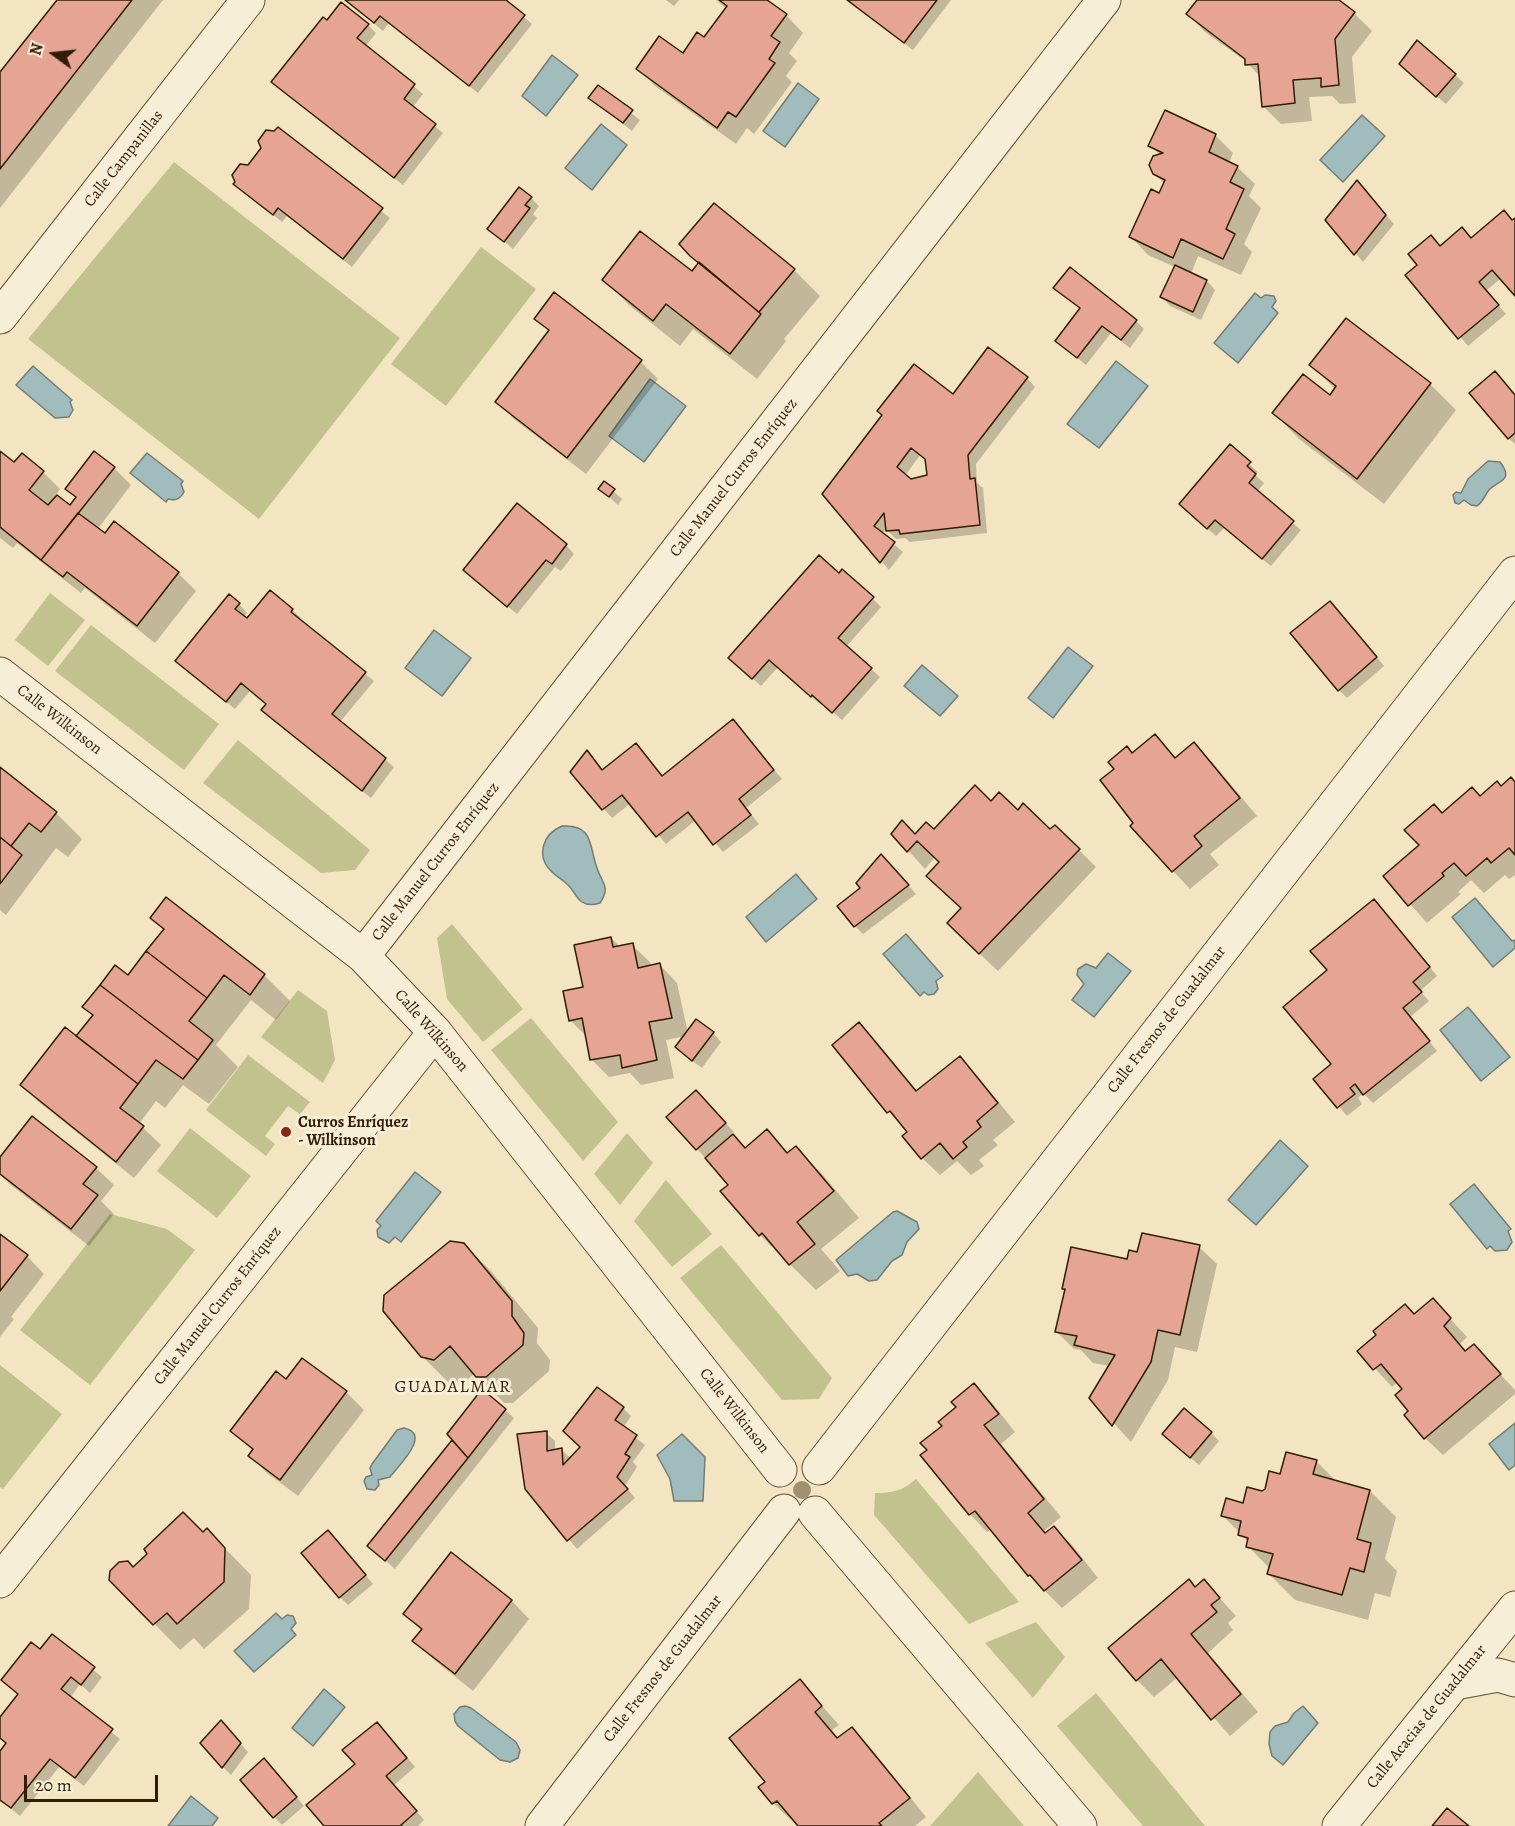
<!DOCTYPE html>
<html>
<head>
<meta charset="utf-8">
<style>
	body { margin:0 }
	#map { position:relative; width:1515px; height:1826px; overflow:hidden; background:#f3e5c2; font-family:Alegreya,serif }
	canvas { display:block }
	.north { position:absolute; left:24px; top:24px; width:60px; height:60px; -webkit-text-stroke:4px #f7eed7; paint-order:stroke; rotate:285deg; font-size:16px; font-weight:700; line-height:24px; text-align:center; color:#311d03 }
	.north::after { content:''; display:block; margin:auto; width:21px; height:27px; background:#311d03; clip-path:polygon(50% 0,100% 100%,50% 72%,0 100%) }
	.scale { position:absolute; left:24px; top:1775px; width:134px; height:27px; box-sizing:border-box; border:3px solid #311d03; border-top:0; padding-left:8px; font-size:18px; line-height:21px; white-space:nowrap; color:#311d03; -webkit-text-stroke:4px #f7eed7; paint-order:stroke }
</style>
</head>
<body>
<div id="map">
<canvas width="1515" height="1826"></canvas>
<div class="north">N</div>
<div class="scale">20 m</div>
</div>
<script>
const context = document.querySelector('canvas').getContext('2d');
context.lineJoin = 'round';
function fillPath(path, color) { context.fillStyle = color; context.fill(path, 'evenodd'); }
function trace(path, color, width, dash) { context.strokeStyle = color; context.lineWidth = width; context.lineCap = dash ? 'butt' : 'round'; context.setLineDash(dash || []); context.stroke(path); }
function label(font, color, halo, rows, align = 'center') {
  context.font = font + ' Alegreya,serif'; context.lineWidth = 6; context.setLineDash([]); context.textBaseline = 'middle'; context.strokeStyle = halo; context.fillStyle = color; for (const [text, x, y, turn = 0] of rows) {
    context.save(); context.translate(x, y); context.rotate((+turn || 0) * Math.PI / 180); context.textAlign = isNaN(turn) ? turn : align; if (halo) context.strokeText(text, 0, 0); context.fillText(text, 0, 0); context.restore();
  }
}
fillPath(new Path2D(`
	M174,162L400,338L259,519L28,339Z
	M481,247L536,289L446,406L391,364Z
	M50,593L85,620L48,666L15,640Z
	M91,625L219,724L184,770L55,671Z
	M238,740L370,850L355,870L321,873L203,783Z
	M452,924L523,1009L483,1042L447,999L437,938Z
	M298,990L327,1011L335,1060L323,1083L261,1037Z
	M531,1018L618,1122L583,1161L491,1050Z
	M248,1055L310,1102L300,1114L288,1106L265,1136L275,1144L266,1156L206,1110Z
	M190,1128L251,1176L217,1218L157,1171Z
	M627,1133L653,1163L620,1205L594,1174Z
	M666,1180L712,1234L672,1267L634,1221Z
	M110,1214L167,1229L195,1250L90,1385L20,1330Z
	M721,1245L832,1378L819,1399L782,1400L680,1278Z
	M0,1365L62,1414L3,1489L0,1487Z
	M916,1479L1019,1602L969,1624L874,1515L875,1493C892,1493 903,1491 916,1479Z
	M1036,1622L1065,1657L1033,1698L985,1643Z
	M1096,1693L1205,1826H1143L1057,1726Z
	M978,1772L1024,1826H930Z`), '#c2c28e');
const water = new Path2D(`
	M552,55L578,75L546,116L522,96Z
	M798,83L819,99L785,147L763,131Z
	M1362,115L1385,136L1343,182L1320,160Z
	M601,124L627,145L592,190L565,168Z
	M1255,293L1261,298L1265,295L1274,296L1276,301L1272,307L1278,313L1238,363L1214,343Z
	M1116,361L1148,386L1099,448L1067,424Z
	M33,366L72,400L70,402L73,410L69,417L55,418L16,385Z
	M650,379L686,406L644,462L609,436Z
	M147,453L183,481L181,484L184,492C180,499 176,501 168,499L166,502L130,473Z
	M1488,461L1500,462C1515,481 1497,481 1489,490C1484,496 1484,501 1477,506L1471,505L1464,500L1459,504L1455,503L1453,495L1456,492L1461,493L1468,479Z
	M434,630L471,658L442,696L405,668Z
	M1068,647L1093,666L1053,718L1028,698Z
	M922,665L958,696L940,716L904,686Z
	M562,826C594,824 589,846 597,868C602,884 611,886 600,903C594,905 588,906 582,902C576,898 573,889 567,884C562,879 556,876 552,872C535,856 543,834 562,826Z
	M796,874L817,899L766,942L746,917Z
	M1475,898L1512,941L1515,940V948L1493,967L1452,917Z
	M906,934L943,976L936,981L938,989L934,994L928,995L924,992L920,996L883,954Z
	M1108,953L1131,971L1094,1017L1072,1000L1084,984L1077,975L1078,969L1086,964L1096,968Z
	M1468,1007L1510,1057L1481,1081L1440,1030Z
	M1280,1140L1308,1166L1256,1225L1228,1200Z
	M415,1172L441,1192L401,1242L395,1237L389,1243L378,1237L377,1230L381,1226L376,1221Z
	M1474,1184L1511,1229L1508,1231L1512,1242L1507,1250L1495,1251L1490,1246L1487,1249L1450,1204Z
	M897,1211L917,1222L919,1229L907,1242L902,1255L892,1261L877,1280L869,1281L857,1274L848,1276L836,1260L893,1212Z
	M1515,1423V1465L1509,1470L1489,1444Z
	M404,1428C432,1434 399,1465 390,1477L378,1480L379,1485L375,1490L367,1489L364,1481L366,1477L372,1475L370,1468L372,1464L397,1430Z
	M682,1434L705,1457L703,1501H674L670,1479L657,1455Z
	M276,1613L282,1619L287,1615L293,1616L296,1623L291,1629L296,1635L254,1672L234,1651Z
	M324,1689L345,1707L313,1746L292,1728Z
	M465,1706L471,1708L516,1742L520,1750L518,1758L510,1762L500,1760L458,1726L455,1721L454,1714L460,1707Z
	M1303,1706L1318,1723L1283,1765L1272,1756L1269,1744L1270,1732L1275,1726L1288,1722L1294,1713Z
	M191,1796L218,1818L212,1826H168Z`);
fillPath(water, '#a0bcbd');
trace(water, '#747c73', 1.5);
fillPath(new Path2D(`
	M59,0H163L0,208V75Z
	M346,0H504L532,24L478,93L389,23L383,31Z
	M666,0H679L674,6Z
	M716,0H765L786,15L803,33L789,53L797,61L786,76L792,82L754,134L747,128L736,144L655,86L638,68L683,55L704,39L727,9Z
	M846,0H951L913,50Z
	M1199,0H1337L1354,13L1372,31L1352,57L1356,103L1340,104L1332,96L1309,97L1312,121L1281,124L1263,106L1261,78L1247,62L1205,32L1188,14Z
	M327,22L368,25L376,33L365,47L423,94L412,108L443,133L403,185L273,82Z
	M1409,73L1455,75L1464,83L1446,104Z
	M598,87L640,120L632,131L590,98Z
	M1166,112L1216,136L1233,153L1229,163L1237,167L1255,184L1249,196L1261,208L1244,244L1252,252L1241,275L1198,256L1191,274L1207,281L1215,290L1201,320L1170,306L1162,297L1175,267L1148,255L1131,237L1165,184L1155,174L1160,155L1150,145Z
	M278,129L390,218L352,267L287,216L282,222L235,184Z
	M1357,182L1394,224L1363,262L1327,220Z
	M531,198L539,206L533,214L537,218L513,249L489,228Z
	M1515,220V293L1501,278L1486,291L1506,314L1468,346L1407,275L1441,247L1472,239Z
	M794,270L820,296L784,339L786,341L757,379L693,329L680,346L630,306L604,280L692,273Z
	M554,295L641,362L658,379L586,474L514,419L497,401L550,332L536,318Z
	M1064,296L1136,321L1144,329L1130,348L1111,333L1086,365L1066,349L1081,309Z
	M1347,320L1430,384L1456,410L1384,504L1299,439L1274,413L1331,397L1336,390L1311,365Z
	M1027,378L1035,387L976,464L977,483L983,488L987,533L910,542L905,538L896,539L886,529L882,534L903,552L889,570L824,494ZM920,455L927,460L929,476L911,480L905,476Z
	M1515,396V444L1509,438Z
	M1230,447L1258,472L1255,475L1264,483L1257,492L1301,530L1271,566L1224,528L1216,536L1189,513Z
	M0,452L15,464L43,472L60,489L55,496L70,507L77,498L67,489L114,468L131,485L97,530L105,536L114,523L178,573L196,591L155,643L85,588L81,593L17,543L13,548L0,538Z
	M604,483L622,499L618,505L600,489Z
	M566,545L574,554L561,571L555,567L517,614L473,578Z
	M872,598L881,607L846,647L880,677L842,720L821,702L820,704L778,667L761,686L739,666Z
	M239,604L247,613L243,617L247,620L292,610L301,618L299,620L374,681L340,722L394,767L371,798L271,719L263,710L268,705L250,691L235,709L186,670Z
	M1338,611L1384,666L1347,698L1339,690Z
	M733,721L782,779L746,808L759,824L723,852L696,820L666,844L631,803L612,818L572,772L587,752L603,771L644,753L663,777Z
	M1155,736L1177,759L1194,744L1212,762L1257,816L1210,854L1219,865L1190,889L1173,871L1135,824L1116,769Z
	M0,769L56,813L82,839L68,857L56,848L6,915L0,910V886L21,858L19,856L0,881Z
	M1515,783V875L1509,879L1505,875L1484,893L1471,880L1458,892L1461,894L1427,923L1385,876L1421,845L1442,815Z
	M991,803L1018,812L1050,831L1079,850L1096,867L998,971L966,941L962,909L941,863L935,857L925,869L893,834L915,835L934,832Z
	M889,864L916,894L863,934L855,926Z
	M166,899L264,975L290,1001L276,1020L251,1000L216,1045L238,1067L209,1104L183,1085L165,1108L156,1101L139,1124L161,1145L134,1178L39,1102L22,1084L76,1038L94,1017L84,1007L128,977L164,931L152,918Z
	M1383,909L1437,976L1420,991L1429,1001L1410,1017L1437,1051L1373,1103L1363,1093L1358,1098L1362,1104L1347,1116L1315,1079L1333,1065L1329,971Z
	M611,938L620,947L632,945L650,962L651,967L660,965L677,983L688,1033H713L721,1042L702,1068L686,1056V1036L666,1040L674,1078L641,1085L630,1073L609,1077L592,1060L587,1037L571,1021L585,988Z
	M859,1024L876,1041L918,1092L959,1058L977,1076L1015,1122L993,1140L998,1145L979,1160L984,1166L971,1175L957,1161L940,1175L922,1158L904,1136L909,1132L889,1112Z
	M704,1100L734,1132L731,1134L746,1149L767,1131L789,1154L796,1148L822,1174L859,1218L821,1249L840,1271L816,1290L760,1235L723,1191L730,1185L668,1117Z
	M0,1159L96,1168L114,1185L101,1201L114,1214L89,1246L11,1185L0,1174Z
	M0,1236L27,1256L44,1274L11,1317L14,1319L0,1337Z
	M463,1244L490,1270L538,1328L537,1343L550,1360L549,1371L513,1403H504L475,1373L461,1385L449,1383L422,1356Z
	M1199,1247L1217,1264L1197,1352L1175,1347L1168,1380L1131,1442L1090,1397L1110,1366L1093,1363L1081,1350L1074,1349L1056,1331L1066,1291L1063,1288L1128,1261L1139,1254Z
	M1433,1300L1467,1337L1460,1344L1467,1352L1474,1346L1515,1390V1394L1443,1455L1425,1438L1411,1411L1404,1389L1398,1382L1392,1387L1359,1351L1414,1316Z
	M303,1360L346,1392L364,1410L298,1496L267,1473L250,1456L253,1451L232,1431L286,1381Z
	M974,1385L992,1403L1015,1432L1001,1444L1061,1517L1044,1531L1046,1534L1054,1528L1072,1545L1098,1578L1062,1608L1029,1575L991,1529L987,1532L970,1514L929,1450Z
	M623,1408L631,1416L623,1428L645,1445L633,1462L637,1467L625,1486L635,1498L577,1549L527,1488L546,1433L555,1441V1451L562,1450L571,1459Z
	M505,1410L514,1418L395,1569L369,1546L454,1440Z
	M1211,1433L1219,1441L1199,1465L1172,1442Z
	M1316,1461L1337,1482L1370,1491L1396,1517L1385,1559L1397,1571L1390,1597L1375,1593L1368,1620L1295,1600L1269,1574L1270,1569L1248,1546L1249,1543L1240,1533L1223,1516L1263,1493L1270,1473L1281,1476Z
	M207,1530L251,1575L249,1609L204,1649L194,1638L180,1650L111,1579L203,1534Z
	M336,1541L373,1584L348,1605L340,1597Z
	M451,1554L512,1601L529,1619L473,1691L432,1658L414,1641L422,1631L405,1614Z
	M1204,1581L1236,1616L1228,1623L1233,1630L1208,1653L1258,1712L1230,1736L1178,1677L1154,1697L1137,1680L1196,1588Z
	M52,1636L102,1677L90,1693L80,1684L70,1698L120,1739L84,1786L59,1767L20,1816L0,1800V1753L7,1744L0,1738V1719L19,1695L40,1651Z
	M800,1681L839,1725L832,1730L839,1739L852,1729L869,1746L926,1817L915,1826H800L794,1819L791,1820L773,1803L767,1782Z
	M229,1731L248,1752L231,1775L223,1767Z
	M385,1732L415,1767L394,1785L424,1820L418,1826H326Z
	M272,1768L304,1806L282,1825L274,1817Z`), '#0003');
const building = new Path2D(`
	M57,0H132L0,169V72Z
	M345,0H506L525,15L469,86L380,16L374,23Z
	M719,0H767L787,14L771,36L780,42L769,59L775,63L736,117L728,112L717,128L636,69L659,36L683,53L697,32L704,37L727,6Z
	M847,0H937L904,43Z
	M1197,0H1339L1355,12L1335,39L1339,85L1321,87V78L1293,80L1295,103L1262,107L1258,64L1245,65V59L1186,14Z
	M341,2L369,24L357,38L415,84L404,99L436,124L394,178L271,82L323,17L327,20Z
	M1417,40L1456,74L1436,97L1399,64Z
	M598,85L633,110L623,123L588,98Z
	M1165,110L1216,134L1209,152L1238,166L1230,182L1244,189L1226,229L1235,234L1223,259L1181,239L1173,258L1129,237L1151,189L1159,193L1165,180L1153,174L1149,165L1153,156L1163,153L1148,146Z
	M278,127L383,208L343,259L278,208L273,215L233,184L235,182L232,175L240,164L248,165L261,148L258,141L266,130L274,131Z
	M1357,180L1386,215L1354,255L1325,220Z
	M519,187L532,197L525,205L530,208L504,242L487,229Z
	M714,203L795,269L759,312L690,256L679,244Z
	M1504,210L1512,220L1515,218V296L1492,270L1479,282L1499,305L1458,339L1405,275L1417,265L1408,254L1431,235L1440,246L1462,227L1471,238Z
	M640,231L692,271L699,262L761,314L730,354L666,304L653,321L602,280Z
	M1175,265L1207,280L1193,312L1160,297Z
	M1070,267L1137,320L1121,340L1102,326L1077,358L1055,341L1080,308L1053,288Z
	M554,292L642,360L567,458L495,402L549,330L534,319Z
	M1346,318L1431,383L1357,479L1272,413L1303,374L1330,395L1336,386L1309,365Z
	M988,347L1028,377L968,455L970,479L975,478L980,525L900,534L899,530L886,531L884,513L874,526L895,542L880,563L822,494L882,415L877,411L914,364L953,394ZM911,448L925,459L927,475L911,479L897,467Z
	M1495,371L1515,395V433L1508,439L1469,393Z
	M1230,444L1251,462L1247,466L1256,474L1249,483L1294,521L1262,559L1215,520L1207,529L1179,504Z
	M0,451L14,462L22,453L44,471L29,490L48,505L57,495L70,505L76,497L65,489L94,451L115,467L41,560L0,527Z
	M604,481L615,489L609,497L598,489Z
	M517,503L567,544L552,564L546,560L507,607L463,570Z
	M78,513L105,533L114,521L179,572L137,626L67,572L63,577L41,560Z
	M819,555L839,573L842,569L874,597L838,638L872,668L832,713L812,695L811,697L769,660L752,679L728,658Z
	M270,590L293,609L291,612L366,672L332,714L386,758L362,791L261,710L266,704L241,683L226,702L175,661L229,594L240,603L235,609L247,618Z
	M1330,601L1377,657L1338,691L1290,633Z
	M733,719L774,770L739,799L751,815L713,845L688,812L656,837L622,795L602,810L570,772L587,750L602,770L636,743L662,776Z
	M1155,734L1175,758L1194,742L1240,798L1194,836L1202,846L1172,872L1130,826L1133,823L1100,780L1114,769L1108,762L1127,746L1132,753Z
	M0,767L57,812L41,832L29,823L11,846L0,837Z
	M1511,777L1515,782V855L1509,848L1491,863L1487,858L1466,876L1454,863L1442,873L1444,876L1408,906L1383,876L1419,845L1404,830L1434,804L1442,813L1472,787L1480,796L1497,781L1501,786Z
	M975,785L991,801L999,792L1018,810L1023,803L1050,829L1055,825L1080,849L979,954L947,923L961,908L926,876L939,862L917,841L907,852L891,834L902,820L915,834L926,822L934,829Z
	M0,837L22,855L0,884Z
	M881,854L909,885L854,927L837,906L860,888L856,883Z
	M166,897L265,974L250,995L224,975L207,998L146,951L164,929L150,918Z
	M1374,899L1430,967L1413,982L1422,992L1403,1008L1430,1041L1363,1095L1355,1084L1350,1088L1355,1094L1337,1108L1313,1079L1331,1064L1283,1007L1327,970L1310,951Z
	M611,937L613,947L633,943L638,968L660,963L672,1018L649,1022L657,1060L622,1068L620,1055L590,1060L582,1018L569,1021L563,991L583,987L574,945Z
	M146,951L207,998L189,1021L213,1040L198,1060L100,985L115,965L128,975Z
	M100,985L198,1060L183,1079L156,1060L138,1084L76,1036L93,1015L82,1007Z
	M696,1019L714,1032L692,1061L675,1047Z
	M859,1022L916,1091L960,1056L998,1103L977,1121L981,1127L963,1142L967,1147L953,1159L940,1143L921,1159L902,1136L907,1132L890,1111L887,1113L832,1045Z
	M65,1027L138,1084L120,1108L144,1126L116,1162L20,1085Z
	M696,1090L726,1123L696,1150L666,1117Z
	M32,1116L97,1167L83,1184L98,1195L71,1229L0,1174V1157Z
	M767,1129L787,1153L796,1146L834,1191L797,1222L815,1244L789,1265L762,1233L759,1236L720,1191L728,1185L705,1158L733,1134L745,1148Z
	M1142,1233L1200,1245L1180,1335L1158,1330L1151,1362L1112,1426L1089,1398L1115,1355L1074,1345L1077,1336L1055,1332L1065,1289H1062L1071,1247L1127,1259L1129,1250L1137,1252Z
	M0,1234L28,1255L0,1291Z
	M450,1241L464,1243L512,1301V1316L524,1333L523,1345L486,1377H476L450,1346L434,1360L421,1357L383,1311L384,1295Z
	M1433,1298L1451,1318L1444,1326L1465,1351L1474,1344L1501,1374L1424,1439L1404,1415L1408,1411L1395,1395L1402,1389L1381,1364L1373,1370L1357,1351L1376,1335L1373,1331L1405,1304L1414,1314Z
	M302,1358L347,1391L280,1480L248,1456L253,1449L230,1431L276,1371L286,1379Z
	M974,1383L999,1414L984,1425L1044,1499L1028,1513L1045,1533L1054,1526L1082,1560L1044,1591L1030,1575L1028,1576L975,1511L969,1515L920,1455L927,1450L920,1443L942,1426L938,1422L956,1407L951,1402Z
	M597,1387L624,1407L615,1420L637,1435L625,1454L630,1457L617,1477L628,1489L567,1541L525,1489L517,1434L547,1431V1451L562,1448L563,1465L580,1447L563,1431Z
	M482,1389L506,1409L468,1458L447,1434Z
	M1184,1408L1212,1432L1190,1458L1162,1434Z
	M452,1440L468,1458L385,1561L367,1546Z
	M1286,1452L1317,1460L1313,1474L1370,1490L1357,1539L1371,1543L1364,1572L1350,1568L1342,1595L1267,1574L1273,1554L1246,1547L1248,1538L1238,1535L1241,1521L1221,1516L1226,1498L1243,1503L1247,1487L1262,1491L1265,1489L1269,1471L1280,1474Z
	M183,1512L203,1532L207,1528L225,1548L224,1582L177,1624L167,1613L153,1625L109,1580L110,1571L119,1562L128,1561L133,1567L147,1554L144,1549Z
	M328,1530L366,1575L339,1598L301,1553Z
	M451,1552L512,1600L455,1674L412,1641L422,1629L403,1614Z
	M1189,1579L1195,1587L1204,1579L1220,1598L1211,1605L1217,1612L1191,1634L1241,1694L1211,1720L1161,1659L1136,1681L1108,1648Z
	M52,1634L95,1667L81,1685L71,1677L61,1689L113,1729L75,1778L50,1759L11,1808L0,1800V1751L6,1743L0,1738V1717L18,1694L1,1680L31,1642L40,1649Z
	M800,1679L822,1706L815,1712L837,1738L852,1727L910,1798L879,1823L882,1826H798L777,1801L772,1804L758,1787L765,1782L729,1738Z
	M221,1720L241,1743L222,1768L200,1743Z
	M377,1722L407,1758L386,1776L417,1811L401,1825L402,1826H324L306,1805L355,1764L342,1750Z
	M264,1758L297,1797L273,1818L240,1780Z
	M1447,1808L1469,1826H1432Z`);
fillPath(building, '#e6a494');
trace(building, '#311d03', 1.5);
const minor = new Path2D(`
	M0,317L248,0
	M0,674L363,956L435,1032L780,1470
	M363,956L1104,0
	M819,1468L1515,573
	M815,1513L1080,1826
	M0,1581L435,1032
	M1455,1683L1498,1675L1515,1680
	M542,1826L784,1511
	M1339,1826L1515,1608`);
trace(minor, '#624f33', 35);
trace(minor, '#f7eed7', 33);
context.fillStyle = '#a09270';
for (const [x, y] of [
	[802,1490]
]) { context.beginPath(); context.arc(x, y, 9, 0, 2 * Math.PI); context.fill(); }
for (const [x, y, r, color] of [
	[286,1132,6,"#8f2418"]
]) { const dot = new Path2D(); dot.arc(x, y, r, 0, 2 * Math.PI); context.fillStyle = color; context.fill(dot); trace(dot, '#f7eed7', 2); }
label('16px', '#311d03', '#f7eed7', [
	["Calle Campanillas",124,159,-52],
	["Calle Manuel Curros Enríquez",734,478,-52],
	["Calle Wilkinson",59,720,38],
	["Calle Manuel Curros Enríquez",436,862,-52],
	["Calle Fresnos de Guadalmar",1167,1020,-52],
	["Calle Wilkinson",431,1031,49],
	["Calle Manuel Curros Enríquez",218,1306,-52],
	["Calle Wilkinson",734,1411,52],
	["Calle Fresnos de Guadalmar",663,1669,-52],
	["Calle Acacias de Guadalmar",1427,1717,-51]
]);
label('bold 16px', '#311d03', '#f7eed7', [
	["Curros Enríquez",298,1123],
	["- Wilkinson",298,1141]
], 'left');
context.letterSpacing = '1.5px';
label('18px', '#311d03', '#f7eed7', [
	["GUADALMAR",453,1388]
]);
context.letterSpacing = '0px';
</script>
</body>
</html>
